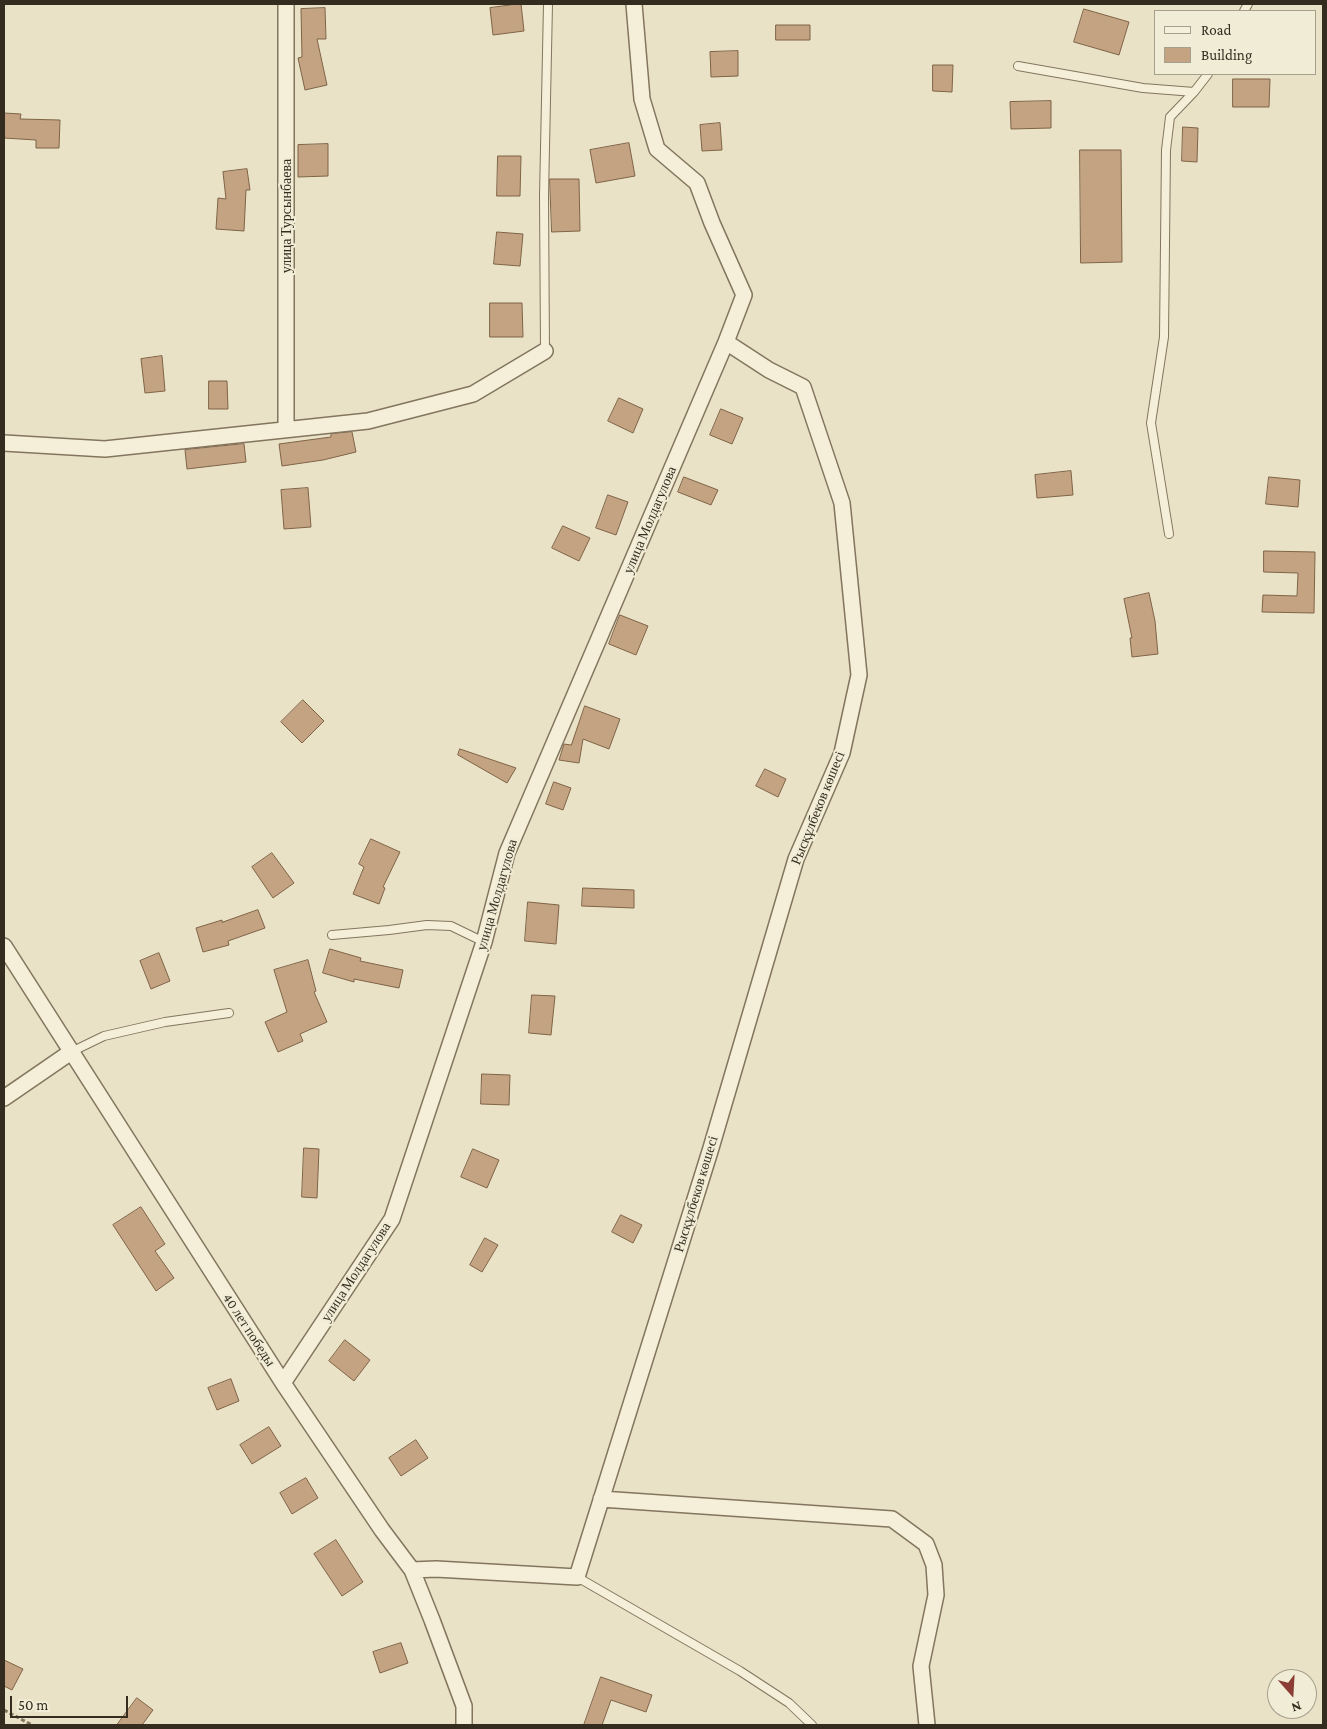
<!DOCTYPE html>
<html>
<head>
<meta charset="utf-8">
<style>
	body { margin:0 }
	#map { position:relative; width:1327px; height:1729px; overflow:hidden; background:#e9e2c7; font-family:"Crimson Pro",serif }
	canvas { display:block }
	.frame { position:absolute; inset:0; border:5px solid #352c20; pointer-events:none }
	.legend { position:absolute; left:1154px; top:10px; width:162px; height:65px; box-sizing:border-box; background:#f1ecd5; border:1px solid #a69f8d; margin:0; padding:6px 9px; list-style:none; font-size:15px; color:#352c20 }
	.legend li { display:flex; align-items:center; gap:10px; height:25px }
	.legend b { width:25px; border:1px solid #a69f8d }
	.north { position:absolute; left:1267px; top:1669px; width:50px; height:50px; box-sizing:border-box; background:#f1ecd5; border:1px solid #a69f8d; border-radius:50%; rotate:161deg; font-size:14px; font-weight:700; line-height:20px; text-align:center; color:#352c20 }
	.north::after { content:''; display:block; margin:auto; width:18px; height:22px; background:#8b3d35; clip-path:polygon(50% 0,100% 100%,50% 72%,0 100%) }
	.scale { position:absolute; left:10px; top:1696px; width:118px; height:22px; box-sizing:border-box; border:2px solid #352c20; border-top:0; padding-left:6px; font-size:15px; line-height:18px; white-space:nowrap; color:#352c20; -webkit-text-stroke:4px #f1ecd5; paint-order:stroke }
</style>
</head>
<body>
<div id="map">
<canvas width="1327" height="1729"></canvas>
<div class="frame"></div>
<ul class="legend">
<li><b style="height:6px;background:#f5efd9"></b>Road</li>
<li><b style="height:14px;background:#c3a381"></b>Building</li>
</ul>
<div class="north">N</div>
<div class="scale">50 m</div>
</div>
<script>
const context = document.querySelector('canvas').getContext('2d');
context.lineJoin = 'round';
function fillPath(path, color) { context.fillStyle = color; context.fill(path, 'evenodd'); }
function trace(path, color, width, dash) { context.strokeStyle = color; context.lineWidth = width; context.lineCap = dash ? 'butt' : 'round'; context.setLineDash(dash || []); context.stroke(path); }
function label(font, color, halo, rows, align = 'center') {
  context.font = font + ' "Crimson Pro",serif'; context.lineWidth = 4; context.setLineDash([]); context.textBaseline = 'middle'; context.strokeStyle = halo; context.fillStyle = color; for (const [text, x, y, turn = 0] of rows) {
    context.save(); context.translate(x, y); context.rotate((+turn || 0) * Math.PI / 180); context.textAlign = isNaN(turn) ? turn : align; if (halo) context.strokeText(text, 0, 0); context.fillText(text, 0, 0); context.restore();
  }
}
const building = new Path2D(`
	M521,4L524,31L493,35L490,8Z
	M325,8L326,39H317L327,85L305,90L298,58L302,57L301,9Z
	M1084,9L1129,22L1119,55L1074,42Z
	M776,25H810V40H776Z
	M738,51V76L711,77L710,52Z
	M933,65H953L952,92L933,91Z
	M1233,79H1270L1269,107H1233Z
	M1051,101V128L1011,129L1010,102Z
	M4,113L21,114L20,119L60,120L59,148H36V140L4,138Z
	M720,123L722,150L702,151L700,125Z
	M1183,127L1198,128L1197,162L1182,161Z
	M629,143L635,176L596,183L590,150Z
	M328,144V176L298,177V145Z
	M1080,150H1121L1122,262L1081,263Z
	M498,156H521L520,196H497Z
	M247,169L250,190H246L244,231L216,229L218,198L226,199L223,172Z
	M550,179H579L580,231L552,232Z
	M497,232L523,234L520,266L494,264Z
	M490,303H522L523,337H490Z
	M162,356L165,391L145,393L141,359Z
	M209,381H227L228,409H209Z
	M619,398L643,409L633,433L608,421Z
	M721,409L743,418L732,444L710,435Z
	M352,432L356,452L323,460L282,466L279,444L331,437V434Z
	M244,444L246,462L187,469L185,450Z
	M1071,471L1073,495L1037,498L1035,475Z
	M684,477L718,490L711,505L678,492Z
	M1269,477L1300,480L1298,507L1266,504Z
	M308,488L311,527L284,529L281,490Z
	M608,495L628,502L616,535L596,528Z
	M563,526L590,538L579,561L552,548Z
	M1264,551L1315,552L1314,613L1262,612L1263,595L1297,596L1298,573L1264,572Z
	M1149,593L1155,621L1158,654L1132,657L1130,638H1132L1124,599Z
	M620,615L648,626L636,655L609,644Z
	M303,700L324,721L302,743L281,722Z
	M585,706L620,719L609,749L583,739L579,763L559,760L564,744L571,745Z
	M460,749L516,768L507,783L458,755Z
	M765,769L786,779L778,797L756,786Z
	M554,782L571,788L563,810L546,804Z
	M371,839L400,852L383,887L385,888L379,904L353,894L364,867L359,864Z
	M272,853L294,883L273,898L252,867Z
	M583,888L634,890V908L582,906Z
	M528,902L559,905L556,944L525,941Z
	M258,910L265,928L228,941L229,945L203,952L196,928L222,920V922Z
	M330,949L361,958L360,961L403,970L399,988L354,979V982L323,973Z
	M159,953L170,981L151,989L140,961Z
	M308,960L316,991L314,992L327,1022L300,1034L303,1041L278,1052L265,1022L287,1012L274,970Z
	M532,995L555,996L551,1035L529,1033Z
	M482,1074L510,1075L509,1105L481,1104Z
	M304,1148L319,1149L317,1198L302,1197Z
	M473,1149L499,1160L487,1188L461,1177Z
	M141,1207L165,1244L155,1251L174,1278L156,1291L113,1225Z
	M621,1215L642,1225L633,1243L612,1232Z
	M485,1238L498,1245L482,1272L470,1265Z
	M345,1340L370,1360L354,1381L329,1361Z
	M231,1379L239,1401L217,1410L208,1388Z
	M269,1427L281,1446L252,1464L240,1445Z
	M416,1440L428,1458L401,1476L389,1458Z
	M306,1478L318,1498L292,1514L280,1493Z
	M336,1540L363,1582L342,1596L314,1554Z
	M401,1643L408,1663L380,1673L373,1652Z
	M4,1660L23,1669L12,1690L4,1686Z
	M601,1677L652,1695L646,1712L611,1700L602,1725H584Z
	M137,1698L153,1710L142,1725H117Z`);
fillPath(building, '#c3a381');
trace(building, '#7f6347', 1);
const lane = new Path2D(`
	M1244,11L1248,4
	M1018,66L1143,88L1194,92L1208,74
	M545,351L544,196L548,4
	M1169,534L1151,423L1164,337L1166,150L1170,117L1194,92
	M332,935L389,930L427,925L451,926L484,942
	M71,1052L104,1036L165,1022L229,1013
	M577,1577L740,1671L789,1703L812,1725`);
const street = new Path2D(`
	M286,429V4
	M4,443L105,449L368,421L473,394L545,351
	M4,946L283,1383L382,1530L412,1570L432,1620L464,1706V1725
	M4,1098L71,1052
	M283,1383L392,1219L484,942L507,853L726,342
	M601,1499L892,1519L926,1544L934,1565L936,1595L921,1666L927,1725
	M412,1570L436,1569L577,1577L711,1148L796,859L842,753L859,675L842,503L803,387L769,370L726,342L744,295L712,223L697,183L657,149L642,99L634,4`);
trace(lane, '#83755e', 10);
trace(street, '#83755e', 18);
trace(new Path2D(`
	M4,1710L32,1725`), '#83755e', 3, [4, 2.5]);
trace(lane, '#f5efd9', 8);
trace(street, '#f5efd9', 15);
label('14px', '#352c20', '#f1ecd5', [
	["улица Турсынбаева",287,216,-90],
	["улица Молдагулова",650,520,-67],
	["Рысқұлбеков көшесі",818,808,-68],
	["улица Молдагулова",497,895,-74],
	["Рысқұлбеков көшесі",696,1194,-73],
	["улица Молдагулова",356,1272,-57],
	["40 лет победы",249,1330,57]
]);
</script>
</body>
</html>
